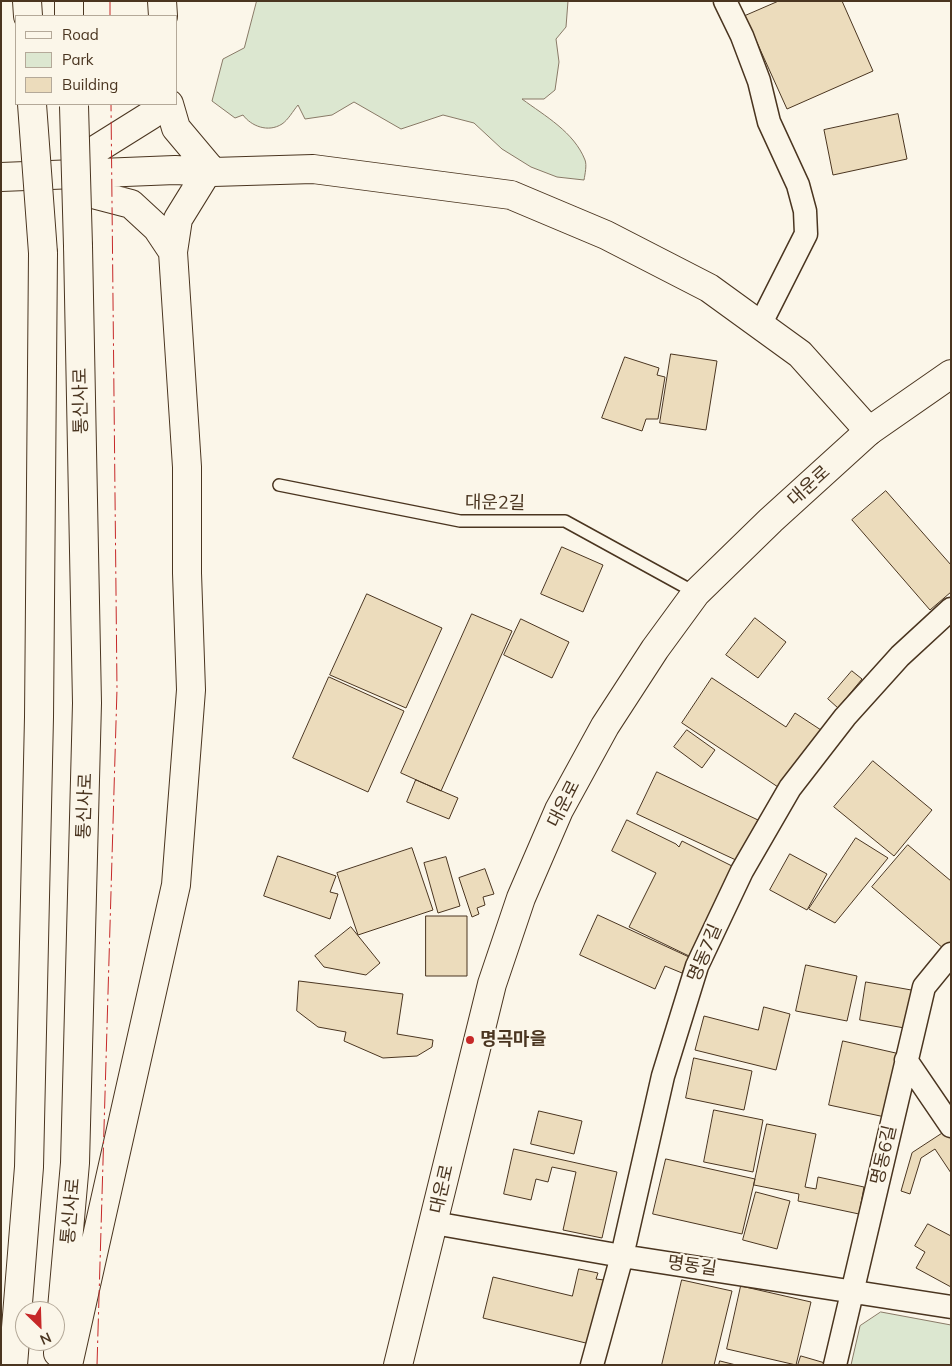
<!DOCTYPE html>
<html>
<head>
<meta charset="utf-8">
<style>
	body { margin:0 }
	#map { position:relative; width:952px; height:1366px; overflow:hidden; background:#fbf6e9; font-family:Mulish,sans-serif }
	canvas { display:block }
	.frame { position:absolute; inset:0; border:2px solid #4a3520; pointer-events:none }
	.legend { position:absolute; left:15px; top:15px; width:162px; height:90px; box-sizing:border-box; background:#fbf6e9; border:1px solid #b4a999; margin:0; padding:6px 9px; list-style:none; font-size:15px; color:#4a3520 }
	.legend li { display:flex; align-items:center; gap:10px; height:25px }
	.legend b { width:25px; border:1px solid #b4a999 }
	.north { position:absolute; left:15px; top:1301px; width:50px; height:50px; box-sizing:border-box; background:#fbf6e9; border:1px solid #b4a999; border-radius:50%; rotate:156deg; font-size:14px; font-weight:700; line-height:20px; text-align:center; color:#4a3520 }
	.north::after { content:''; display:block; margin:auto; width:18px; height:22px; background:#c62828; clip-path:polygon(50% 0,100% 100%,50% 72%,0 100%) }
</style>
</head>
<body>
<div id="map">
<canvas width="952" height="1366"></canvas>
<div class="frame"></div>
<ul class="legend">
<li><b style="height:6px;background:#fbf6e9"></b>Road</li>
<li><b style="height:14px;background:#dce7d0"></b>Park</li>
<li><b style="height:14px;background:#ecdcbc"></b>Building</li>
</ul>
<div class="north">N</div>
</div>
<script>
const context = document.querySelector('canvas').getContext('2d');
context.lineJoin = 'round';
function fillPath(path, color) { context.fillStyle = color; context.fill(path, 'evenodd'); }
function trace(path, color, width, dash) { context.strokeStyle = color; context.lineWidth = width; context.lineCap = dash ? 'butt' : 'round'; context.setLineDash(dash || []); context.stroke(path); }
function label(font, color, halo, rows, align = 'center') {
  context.font = font + ' Mulish,"Noto Sans KR",sans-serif'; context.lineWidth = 4; context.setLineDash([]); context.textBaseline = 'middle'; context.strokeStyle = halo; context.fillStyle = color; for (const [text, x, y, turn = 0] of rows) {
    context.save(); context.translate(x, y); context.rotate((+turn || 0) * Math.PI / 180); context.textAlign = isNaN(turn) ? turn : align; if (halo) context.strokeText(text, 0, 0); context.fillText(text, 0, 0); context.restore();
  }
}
const green = new Path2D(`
	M257,1H568L566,27L556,39L559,62L555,90L544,99H522C545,116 574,132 585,160C587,165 585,174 584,180L557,177L531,167L502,149L474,123L443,115L401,129L354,102L332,115L305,119L298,105C293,111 288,120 282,124C268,133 251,126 243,115L235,118L212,101L223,59L244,48Z
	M881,1312L951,1325V1365H851L860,1326Z`);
fillPath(green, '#dce7d0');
trace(green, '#887966', 1);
const building = new Path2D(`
	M779,1H842L873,71L787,109L745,16Z
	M898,114L907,159L833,175L824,130Z
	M671,354L717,361L706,430L660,423Z
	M625,357L659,368L657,375L665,377L658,419H646L642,431L602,418Z
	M886,491L951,565V592L930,610L852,520Z
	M562,547L603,565L583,612L541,594Z
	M367,594L442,628L406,708L330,675Z
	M472,614L512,631L441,791L401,773Z
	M755,618L786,642L758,678L726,655Z
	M521,619L569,642L552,678L504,655Z
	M852,671L862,679L838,708L828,699Z
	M329,677L404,711L368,792L293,758Z
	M712,678L786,727L795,713L821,730L781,789L682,723Z
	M687,730L715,750L702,768L674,747Z
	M873,761L932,810L894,856L834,807Z
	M657,772L758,820L738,861L637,814Z
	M416,780L458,798L449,819L407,802Z
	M627,820L676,844L679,847L682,841L734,867L689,956L629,927L656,873L612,851Z
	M856,838L888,858L835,923L809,909Z
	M908,845L951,881V941L944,949L872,887Z
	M412,848L433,910L358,935L337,873Z
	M790,854L827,874L807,910L770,890Z
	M278,856L336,876L330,892L338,894L330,919L264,896Z
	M446,857L460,906L438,913L424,863Z
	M485,869L494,894L483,897L485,905L477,908L479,914L472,917L459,878Z
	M598,915L689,957L682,973L665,966L655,989L580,955Z
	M426,916H467V976H426Z
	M351,927L380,963L366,975L324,967L315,956Z
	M806,965L857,976L847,1021L796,1011Z
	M299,981L403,994L397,1034L433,1040L432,1047L417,1056L383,1058L344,1041L346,1032L318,1027L297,1011Z
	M866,982L917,991L910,1029L860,1020Z
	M764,1007L790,1014L776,1070L695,1050L704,1016L758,1030Z
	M843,1041L900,1054L885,1117L829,1105Z
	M694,1058L752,1071L744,1110L686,1098Z
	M714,1110L763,1120L753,1172L704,1162Z
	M539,1111L582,1121L574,1154L531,1144Z
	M767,1124L816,1134L805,1187L816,1189L818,1177L864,1187L859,1214L798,1201L799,1194L754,1185Z
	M949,1129L951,1132V1173L935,1149L921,1158L910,1194L901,1191L912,1153Z
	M514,1149L617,1172L602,1238L563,1230L576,1172L552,1167L548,1182L536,1179L531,1200L504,1194Z
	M666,1159L755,1179L742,1234L653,1214Z
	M756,1192L790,1201L777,1249L743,1240Z
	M928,1224L951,1236V1287L916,1268L925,1252L915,1246Z
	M579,1269L598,1273L596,1279L604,1280L594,1345L483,1318L493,1277L572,1296Z
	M682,1280L732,1291L714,1365H662Z
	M741,1286L811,1302L796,1365L727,1349Z
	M801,1356L825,1363V1365H798Z
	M720,1361L736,1365H719Z`);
fillPath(building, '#ecdcbc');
trace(building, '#4a3520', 1);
const lane = new Path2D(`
	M279,485L460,521H565L696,593`);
const street = new Path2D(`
	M725,1L742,36L759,81L769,122L798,185L805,211L806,234L760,325
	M906,1060L951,1126
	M434,1223L622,1256L951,1307
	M592,1365L622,1256L663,1076L697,966L742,871L790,788L845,717L900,656L951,609
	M835,1365L924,987L951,954`);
const secondary = new Path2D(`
	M398,1365L492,984L521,898L559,810L605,726L655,649L696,593L771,520L869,431L951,374`);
const highway = new Path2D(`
	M27,1L28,16
	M69,1V16
	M162,1L163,16
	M169,104L176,128L213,172
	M71,174L85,192L131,204L157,228L173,252
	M76,174L95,150L151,115L159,104
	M1,177L175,170L213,172L313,169L511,195L606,235L709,288L800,354L869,431
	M58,1353L75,1163L87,703L78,246
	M13,1365L29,1167L39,717L43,253
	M68,1365L176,885L191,690L187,573V467L173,252L178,219L207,172`);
trace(lane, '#4a3520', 14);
trace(street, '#4a3520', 25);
trace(secondary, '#4a3520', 30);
trace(highway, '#4a3520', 30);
trace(lane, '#fbf6e9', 11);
trace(street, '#fbf6e9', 22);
trace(secondary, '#fbf6e9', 28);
trace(highway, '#fbf6e9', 28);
const highwayBridge = new Path2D(`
	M32,104L43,253
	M74,106L78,246`);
trace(highwayBridge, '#4a3520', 30, []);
trace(highwayBridge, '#fbf6e9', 28);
trace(new Path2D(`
	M110,1V16
	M97,1365L117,689L111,104`), '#c62828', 1, [18, 4, 2.5, 4]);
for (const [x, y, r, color] of [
	[470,1040,5,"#c62828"]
]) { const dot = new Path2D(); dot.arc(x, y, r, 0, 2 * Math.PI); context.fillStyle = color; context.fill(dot); trace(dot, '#fbf6e9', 2); }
label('18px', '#4a3520', '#fbf6e9', [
	["통신사로",81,401,-91],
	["대운로",809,486,-42],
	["대운2길",495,503,1],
	["대운로",564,804,-63],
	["통신사로",85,806,-88],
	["명동7길",705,953,-67],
	["명동6길",884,1155,-77],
	["대운로",442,1189,-77],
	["통신사로",71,1211,-85],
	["명동길",692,1266,8]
]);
label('bold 18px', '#4a3520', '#fbf6e9', [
	["명곡마을",480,1040]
], 'left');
</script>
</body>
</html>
